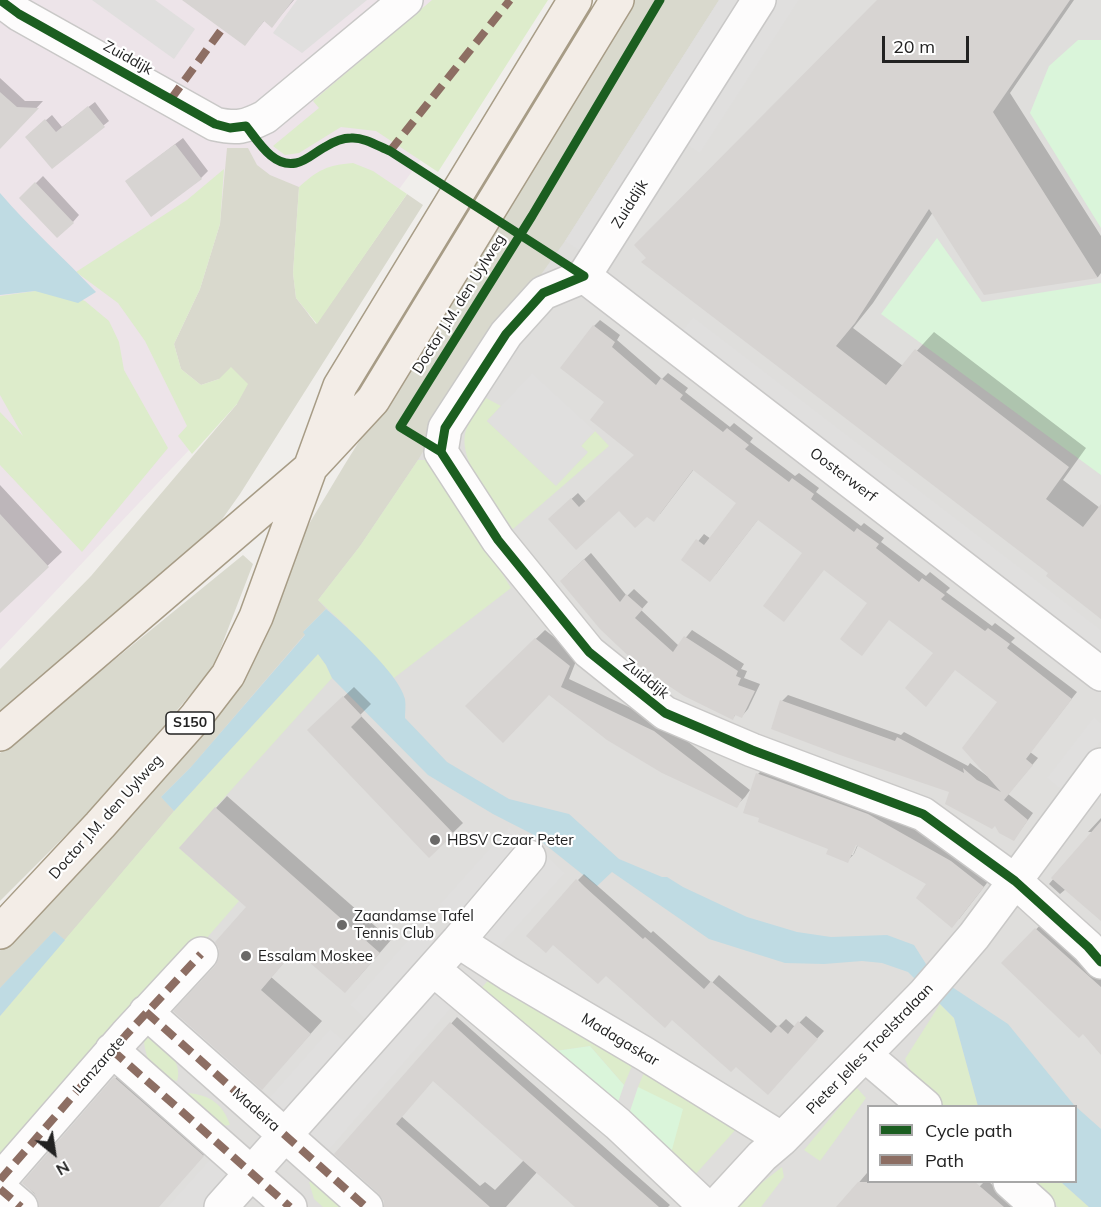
<!DOCTYPE html>
<html>
<head>
<meta charset="utf-8">
<style>
	body { margin:0 }
	#map { position:relative; width:1101px; height:1207px; overflow:hidden; background:#f0eeeb; font-family:Mulish,sans-serif }
	canvas { display:block }
	.legend { position:absolute; left:867px; top:1105px; width:210px; height:78px; box-sizing:border-box; background:#fff; border:2px solid #a7a7a7; margin:0; padding:8px 10px; list-style:none; font-size:18px; color:#222 }
	.legend li { display:flex; align-items:center; gap:12px; height:30px }
	.legend b { width:30px; border:2px solid #a7a7a7 }
	.north { position:absolute; left:24px; top:1123px; width:60px; height:60px; -webkit-text-stroke:4px #fff; paint-order:stroke; rotate:150deg; font-size:16px; font-weight:700; line-height:24px; text-align:center; color:#222 }
	.north::after { content:''; display:block; margin:auto; width:21px; height:27px; background:#222; clip-path:polygon(50% 0,100% 100%,50% 72%,0 100%) }
	.scale { position:absolute; left:882px; top:36px; width:87px; height:27px; box-sizing:border-box; border:3px solid #222; border-top:0; padding-left:8px; font-size:18px; line-height:21px; white-space:nowrap; color:#222; -webkit-text-stroke:4px #fff; paint-order:stroke }
</style>
</head>
<body>
<div id="map">
<canvas width="1101" height="1207"></canvas>
<ul class="legend">
<li><b style="height:8px;background:#1b5e20"></b>Cycle path</li>
<li><b style="height:8px;background:#8d6e63"></b>Path</li>
</ul>
<div class="north">N</div>
<div class="scale">20 m</div>
</div>
<script>
const context = document.querySelector('canvas').getContext('2d');
context.lineJoin = 'round';
function fillPath(path, color) { context.fillStyle = color; context.fill(path, 'evenodd'); }
function trace(path, color, width, dash) { context.strokeStyle = color; context.lineWidth = width; context.lineCap = dash ? 'butt' : 'round'; context.setLineDash(dash || []); context.stroke(path); }
function label(font, color, halo, rows, align = 'center') {
  context.font = font + ' Mulish,sans-serif'; context.lineWidth = 4.5; context.setLineDash([]); context.textBaseline = 'middle'; context.strokeStyle = halo; context.fillStyle = color; for (const [text, x, y, turn = 0] of rows) {
    context.save(); context.translate(x, y); context.rotate((+turn || 0) * Math.PI / 180); context.textAlign = isNaN(turn) ? turn : align; if (halo) context.strokeText(text, 0, 0); context.fillText(text, 0, 0); context.restore();
  }
}
fillPath(new Path2D(`
	M686,0H1101V1207H0V918L346,545ZM868,1106H1076V1182H868Z`), '#dfdedc');
fillPath(new Path2D(`
	M0,0H537L276,358L0,650Z`), '#ede4e9');
fillPath(new Path2D(`
	M635,0H719L565,241L532,287L494,329L418,460L360,546L318,600L326,609L304,631L305,634L191,767L161,797L174,811L65,940L54,931L0,988V951L117,819L285,564L345,464Z
	M227,148H248L257,165L270,175L299,187L293,273L296,298L316,324L407,194L423,205L240,494L201,549L0,720V669L91,576L237,404L219,379L201,385L181,369L174,344L200,289L220,224Z
	M243,555L253,564L213,668L97,804L0,901V753Z`), '#d9d9cd');
fillPath(new Path2D(`
	M432,0H548L438,172L376,131L341,127L299,153L285,155L273,146L319,108L313,101Z
	M353,163L373,171L407,194L317,324L296,298L293,273L299,187C318,170 327,165 353,163Z
	M224,169L220,224L200,289L174,344L181,369L201,385L219,379L231,367L248,384L237,404L192,454L178,436L187,426L145,341L118,303L76,272L187,200Z
	M35,291H60L85,301L109,321L119,342L124,370L168,448L82,552L0,465V412L23,436L0,395V296Z
	M486,398L501,406L487,421L556,485L587,453L581,446L595,431L609,446L513,529C496,505 456,461 466,430C470,419 479,408 486,398Z
	M418,460H426L436,465L511,588L394,678L346,626L318,600L360,546Z
	M318,654L326,665L332,678L179,848L239,901L0,1175V1016L174,811Z
	M492,976L637,1054L624,1085L590,1046L548,1052L478,992Z
	M940,1004L954,1018L978,1106H940L917,1087L905,1059Z
	M144,1034C161,1038 184,1062 177,1081C153,1076 143,1057 144,1034Z
	M645,1070L738,1127L693,1177L670,1157L638,1087Z
	M856,1087L866,1098L820,1161L804,1150Z
	M188,1093C210,1095 223,1104 230,1125L221,1126L179,1095Z
	M782,1167L784,1177L761,1207H731Z
	M309,1182H318L353,1207H323L314,1199Z
	M1028,1182H1061L1089,1207H1058Z`), '#ddeccb');
fillPath(new Path2D(`
	M1078,40H1101V228L1030,113L1049,66Z
	M937,238L982,302L1101,283V475L881,314Z
	M590,1046L624,1085L616,1108L548,1052Z
	M638,1087L683,1109L670,1157L627,1120Z`), '#daf5da');
fillPath(new Path2D(`
	M92,0H155L195,29L174,59Z
	M297,0H367L302,53L273,33Z
	M719,0H744L582,252L565,241Z
	M775,0H799L700,153L683,142Z
	M693,317L1101,630V656L681,333Z
	M532,373L595,431L581,446L588,452L556,486L487,421Z
	M1094,717L1101,723V741L1063,791L1047,778Z
	M509,827L527,843L458,921L440,904Z
	M547,856L565,873L496,950L478,934Z
	M419,928L438,944L368,1022L350,1005Z
	M430,988L452,1007L322,1158L299,1138Z
	M330,1029L349,1045L280,1122L262,1106Z
	M215,1154L238,1175L208,1207H167Z`), '#e0dfde');
fillPath(new Path2D(`
	M0,193C30,228 64,258 96,292L78,303L35,291L0,295Z
	M326,609C346,626 400,675 405,699C406,705 405,712 405,718L447,762L509,799L569,814L619,859L662,877H667L683,887L747,917L797,932L831,937L887,935L914,945L926,964L952,987L1008,1024L1074,1105L1101,1129V1207H1089L1061,1182H1076V1106H978L954,1018L908,972L882,963L862,961L824,964L785,963L709,939L612,872L597,886L532,834L493,814L428,775L332,678L326,665L318,654L174,811L161,797L191,767L305,635L303,632Z
	M54,931L65,940L0,1016V988Z`), '#bfdbe3');
fillPath(new Path2D(`
	M198,0H294L272,26L265,20L245,44Z
	M879,0H1074L1010,93L1101,236V273L1098,277L985,293L933,212L873,303L853,328L903,366L934,332L1086,448L1063,480L1100,508L1101,507V617L1050,573L644,262Z
	M0,78L25,101H43L4,143L0,140Z
	M95,102L109,121L53,166L32,132L52,115L62,127Z
	M183,138L208,171L201,178L126,182Z
	M43,176L79,215L73,222L21,198Z
	M600,320L620,335L617,340L662,379L668,373L688,388L685,392L730,427L734,423L753,438L750,442L795,476L799,473L819,488L816,492L861,526L864,523L884,538L881,542L926,576L930,572L950,588L946,592L992,626L995,623L1015,638L1011,642L1077,692L1030,752L1038,758L1008,794L1033,813L1014,839L951,791L782,701L788,695L901,735L904,732L968,766L970,763L987,776L988,775L999,702L759,518L716,574L683,560L704,534L711,539L738,502L694,469L660,514L647,515L619,509L556,513L578,493L586,502L636,455L606,401L594,326Z
	M0,485L62,552L0,611Z
	M591,553L627,596L634,589L648,602L641,610L679,646L692,630L744,664L741,669L747,671L744,678L760,684L748,709L742,716L736,714L733,718L568,574Z
	M545,630L578,656L569,679L665,724L750,790L745,797L736,806L549,693L467,706Z
	M354,687L371,704L360,715L463,823L429,856L309,730Z
	M765,767L875,807L958,854L990,879L959,919L929,884L858,845L854,854L847,861L830,848L758,774ZM857,838L860,839L853,855H849Z
	M227,796L391,940L356,980L296,949L271,977L322,1021L273,1076L216,967L248,907L216,808Z
	M1101,818V916L1073,883L1060,894L1049,884L1094,832H1088Z
	M584,874L651,933L653,931L712,983L719,975L778,1027L786,1019L795,1027L806,1016L824,1031L774,1086L578,880Z
	M1045,920L1101,971V1048L1004,963Z
	M457,1017L670,1205L668,1207H578L538,1171L506,1207H385V1201L380,1192L336,1153ZM433,1080L524,1160L495,1190L485,1182L480,1186L401,1116Z
	M122,1071L209,1149L158,1207H40V1200L24,1183Z
	M868,1167V1182H968L977,1189L984,1182H989L1018,1207H838L867,1173Z`), '#0003');
fillPath(new Path2D(`
	M182,0H293L272,28L264,21L245,46Z
	M877,0H1070L993,112L1098,278L984,295L929,209L855,323L836,346L886,385L915,349L1069,467L1046,499L1083,527L1101,504V619L1046,576L1048,573L641,262L646,258L634,245Z
	M0,92L17,107L39,108L0,149Z
	M88,106L105,127L52,169L25,137L45,119L56,132Z
	M175,144L202,179L151,217L125,181Z
	M35,182L74,223L57,238L19,198Z
	M593,325L615,342L612,347L656,385L661,378L683,395L680,399L723,432L727,428L749,445L745,449L789,482L792,478L814,494L811,499L854,532L857,528L879,544L876,548L919,582L922,578L945,595L941,599L985,631L988,628L1010,644L1007,648L1072,699L1026,759L1033,765L1004,800L1028,820L1014,841L999,833L995,826L992,829L945,804L949,792L840,755L771,729L780,700L895,741L897,737L964,773L963,768L977,780L1001,792L962,748L997,702L955,670L926,707L905,688L933,653L889,620L862,656L850,647L840,639L867,603L824,570L784,622L763,606L802,553L758,520L710,582L681,560L696,539L704,545L736,503L693,470L654,522L647,517L635,528L619,511L576,550L548,519L571,498L579,507L634,455L590,420L604,402L560,368Z
	M0,514L49,567L0,613Z
	M584,559L620,602L626,594L643,609L635,618L673,652L684,636L738,671L736,676L741,678L738,685L755,691L742,718L735,715L733,720L684,696L639,666L600,629L560,581Z
	M535,638L570,666L561,687L654,731L742,799L737,808L662,773L607,740L549,695L503,743L465,706Z
	M343,696L362,716L351,727L454,834L429,858L307,730Z
	M756,773L868,814L951,861L984,887L952,928L916,898L926,884L856,845L848,863L826,854L828,849L758,822L759,818L743,813Z
	M215,807L380,953L345,993L295,950L261,990L311,1034L262,1090L173,1011L215,966L219,958V949L215,942L246,907L179,848Z
	M1101,821V921L1051,878Z
	M576,879L643,939L645,937L704,989L711,981L771,1033L778,1025L788,1034L798,1021L818,1039L768,1095L736,1067L731,1072L672,1020L665,1028L606,976L598,984L553,945L546,953L526,936Z
	M1035,928L1101,987V1055L1083,1034L1079,1038L1001,963Z
	M450,1022L482,1051L659,1207H575L433,1081L396,1124L490,1207H384V1201L378,1193L334,1154Z
	M114,1077L204,1156L159,1207H39L38,1200L34,1193L22,1183Z
	M858,1182H975L1004,1207H836Z`), '#d7d4d2');
const minor = new Path2D(`
	M0,0L19,14L215,124C237,129 245,127 265,117L406,0
	M759,0L584,276L543,293L506,334L445,428L441,452L498,540L589,652L665,713L752,750L923,814L1015,881L1088,947L1101,962
	M584,276L1101,674
	M458,941L509,974L645,1054L782,1139
	M433,969L618,1124L706,1207
	M146,1012L366,1207
	M112,1050L290,1207
	M865,1055L925,1106
	M0,1180L126,1035L201,954
	M1010,1182L1038,1207
	M0,1189L21,1207
	M221,1207L458,941L529,857
	M715,1207L762,1156L782,1139L924,994L944,971L974,936L1101,765`);
const major = new Path2D(`
	M0,734L309,469L373,400L617,0
	M0,932L100,825L195,718L228,675L256,617L340,386L575,0`);
trace(minor, '#c9c8c7', 36);
trace(major, '#a79c86', 36);
trace(minor, '#fdfcfc', 33);
trace(major, '#f3ede7', 33);
trace(new Path2D(`
	M171,99L222,29
	M390,151L510,0
	M146,1012L366,1207
	M112,1050L290,1207
	M0,1180L126,1035L201,954
	M0,1189L21,1207`), '#8d6e63', 8, [15, 8]);
trace(new Path2D(`
	M0,0L19,14L215,124L230,128L246,126C258,141 273,168 296,163C307,161 315,152 325,147C333,142 341,138 351,138C364,137 378,146 390,151L584,276
	M584,276L543,293L506,334L445,428L441,452L498,540L589,652L665,713L752,750L923,814L1015,881L1088,947L1101,962
	M441,452L400,427L532,216L660,0`), '#1b5e20', 9);
for (const [x, y, r, color] of [
	[435,840,6,"#6a6968"],
	[342,925,6,"#6a6968"],
	[246,956,6,"#6a6968"]
]) { const dot = new Path2D(); dot.arc(x, y, r, 0, 2 * Math.PI); context.fillStyle = color; context.fill(dot); trace(dot, '#fff', 2); }
for (const [x, y, w] of [
	[190,723,48]
]) { const box = new Path2D(); box.roundRect(x - w / 2, y - 11, w, 22, 4.5); context.fillStyle = '#fff'; context.fill(box); trace(box, '#222', 1.5); }
label('bold 14px', '#222', null, [
	["S150",190,723]
]);
label('15px', '#222', '#fff', [
	["Zuiddijk",128,58,29],
	["Zuiddijk",630,204,-58],
	["Doctor J.M. den Uylweg",459,304,-58],
	["Oosterwerf",843,475,37],
	["Zuiddijk",646,679,39],
	["Doctor J.M. den Uylweg",106,817,-48],
	["Madagaskar",620,1040,31],
	["Pieter Jelles Troelstralaan",870,1049,-46],
	["Lanzarote",99,1065,-49],
	["Madeira",256,1110,41]
]);
label('15px', '#222', '#fff', [
	["HBSV Czaar Peter",447,840],
	["Zaandamse Tafel",354,916],
	["Tennis Club",354,933],
	["Essalam Moskee",258,956]
], 'left');
</script>
</body>
</html>
